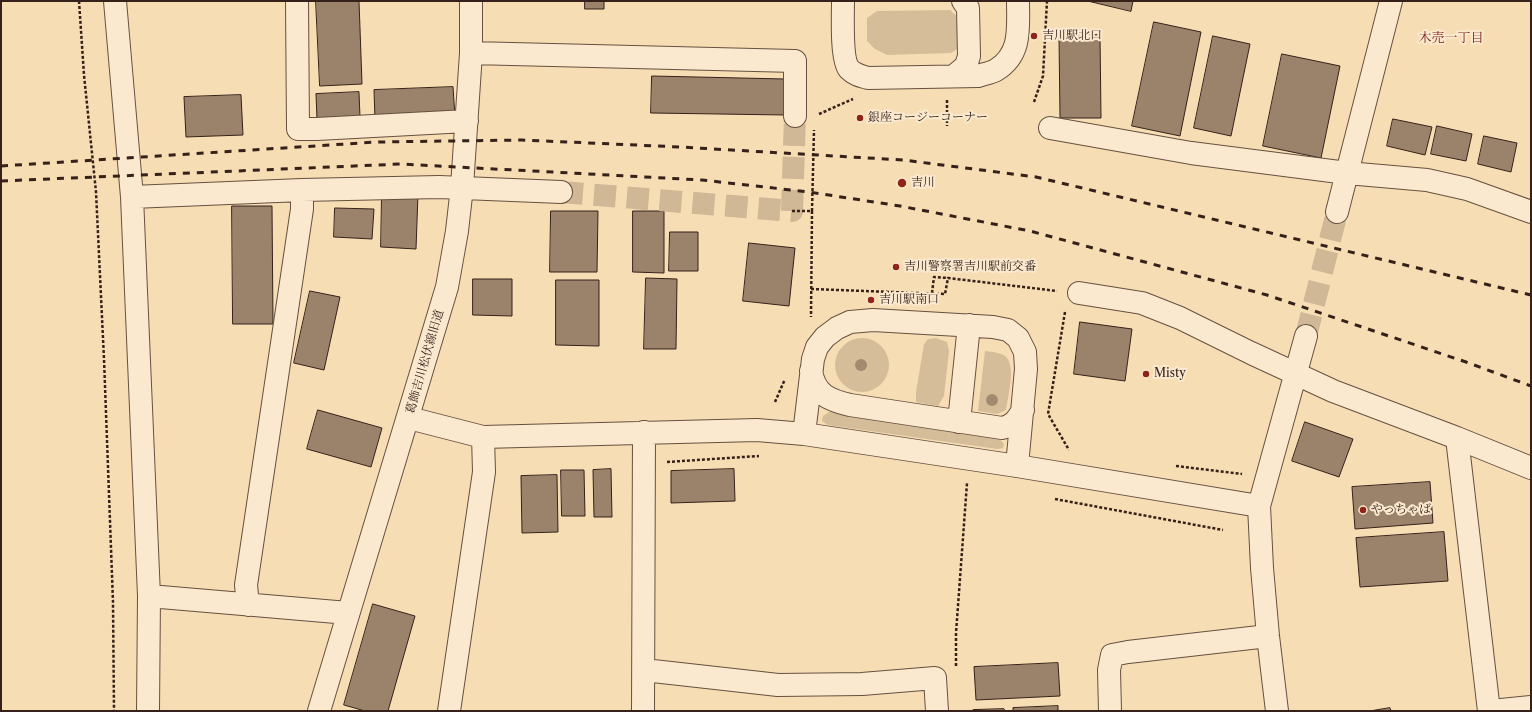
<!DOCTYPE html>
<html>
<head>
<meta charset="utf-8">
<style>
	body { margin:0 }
	#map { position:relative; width:1532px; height:712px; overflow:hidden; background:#f7ddb4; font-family:"Libre Caslon Text",serif }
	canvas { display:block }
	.frame { position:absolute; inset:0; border:2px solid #35211a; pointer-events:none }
</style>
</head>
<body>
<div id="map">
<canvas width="1532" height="712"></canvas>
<div class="frame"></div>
</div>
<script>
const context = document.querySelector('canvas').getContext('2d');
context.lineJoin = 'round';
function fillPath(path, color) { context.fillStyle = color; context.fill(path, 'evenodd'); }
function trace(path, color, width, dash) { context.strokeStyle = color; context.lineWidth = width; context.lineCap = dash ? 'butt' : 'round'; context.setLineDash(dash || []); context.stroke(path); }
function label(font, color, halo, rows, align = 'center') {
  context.font = font + ' "Libre Caslon Text","Noto Serif JP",serif'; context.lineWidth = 4; context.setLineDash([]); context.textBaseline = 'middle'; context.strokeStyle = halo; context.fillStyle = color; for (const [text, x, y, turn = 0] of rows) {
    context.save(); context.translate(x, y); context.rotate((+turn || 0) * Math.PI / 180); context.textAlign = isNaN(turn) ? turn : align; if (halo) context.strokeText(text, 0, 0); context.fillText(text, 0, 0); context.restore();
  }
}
fillPath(new Path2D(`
	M950,10L960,19V47L951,53L887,55L875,49L867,41V18L877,11Z
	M936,338L947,342L949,351L944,396L938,406L916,402V392L924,344L928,339Z
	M835 365a27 27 0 1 1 54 0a27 27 0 1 1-54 0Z
	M985,351C991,352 1001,352 1006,357C1016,367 1008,396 1006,410L997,414L978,411Z
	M829,412H844L998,437L1004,444L1003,448L997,449L828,425L822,421L823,416Z`), '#d6bd9a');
const building = new Path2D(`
	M316,1H359L362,84L320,86Z
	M585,1H604V9H585Z
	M1088,1H1133L1131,11Z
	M1154,22L1201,32L1180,136L1132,126Z
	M1100,35L1101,118H1060L1059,36Z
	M1213,36L1250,44L1231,136L1194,128Z
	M1282,54L1340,66L1321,158L1263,146Z
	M652,76L785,79V115L651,113Z
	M453,87L455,117L375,120L374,90Z
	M359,92L360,117L317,119L316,94Z
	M241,95L243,135L186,137L184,97Z
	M1393,119L1432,127L1425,155L1387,146Z
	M1437,126L1472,134L1466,161L1431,154Z
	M1484,136L1517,143L1511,172L1478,164Z
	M382,193L418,194L416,249L381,247Z
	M232,206H272L273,324H233Z
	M335,208L374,209L372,239L334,237Z
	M551,211H598L597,272H550Z
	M633,211H664V273L633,272Z
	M670,232H698V271H669Z
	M749,243L795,248L789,306L743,301Z
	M646,278L677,279L676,349H644Z
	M473,279H512V316L473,315Z
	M556,280H599V346L556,345Z
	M310,291L340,297L324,370L294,363Z
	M1080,322L1132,329L1125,381L1074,374Z
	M318,410L382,428L371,467L307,449Z
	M1305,422L1353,439L1339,477L1292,461Z
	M611,469L612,517H594L593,470Z
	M734,469L735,501L671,503V471Z
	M561,470H584L585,516H562Z
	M557,475L558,532L522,533L521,476Z
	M1430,482L1433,523L1355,529L1352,487Z
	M1444,532L1448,581L1360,587L1356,538Z
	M373,604L415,616L388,711H365L344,705Z
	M1058,663L1060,696L976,700L974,667Z
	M1058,706V711H1013V708Z
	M1390,708L1391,711H1370Z
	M1004,709L1005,711H973V710Z`);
fillPath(building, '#9a836a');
trace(building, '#35211a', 1);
trace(new Path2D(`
	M561,192L792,211L795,116
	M1306,336L1337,212`), '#d0b795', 22, [22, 11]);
const minor = new Path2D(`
	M115,1L132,197L149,596L148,711
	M297,1L298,129H317L467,121
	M843,1C843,15 841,59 849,69C855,75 861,76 868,78L978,76C984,74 991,73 996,70C1022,54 1018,28 1018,1
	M471,53L795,61V116
	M954,76L966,66L969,56L968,8L963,1
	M1050,128L1191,153L1347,173L1427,180L1467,189L1531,212
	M132,197L302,190
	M1337,212L1391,1
	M1079,293L1142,303L1180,318L1251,353L1333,391L1457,438L1531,468
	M811,371C815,394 828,400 850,405L1002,428C1013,426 1017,420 1023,410
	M409,418L483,437L757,430L804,434L1017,466L1259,506
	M959,422L969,325
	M804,434L813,359L817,347L825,337L837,328L850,322L873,320L993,327L1008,330L1018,338L1025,352L1026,369L1017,466
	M1457,438L1489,711
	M149,596L348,613
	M248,605L246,585L302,209V190L439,187L561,192
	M644,670L778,685L862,684L935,678L937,711
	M319,711L447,287L457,231L462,187L471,53V1
	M449,711L484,472L483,437
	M643,711L644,432
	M1110,711L1109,670L1112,655L1128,652L1268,636
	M1277,711L1268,636L1262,568L1259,506L1306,336
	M1491,711L1531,707`);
trace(minor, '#665040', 24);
trace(new Path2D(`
	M79,1L84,75L96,192L104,359L113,602L114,711
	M947,100V126
	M1034,102L1043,76L1047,1
	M819,114L853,99
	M792,211H812L811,317
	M812,211L814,130
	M811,289L945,294L948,278L1057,291
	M932,293L934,277L948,278
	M1065,312L1048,414L1069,450
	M775,402L785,379
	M667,462L759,456
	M1176,466L1242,474
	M1055,499L1223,530
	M956,666V633L967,483`), '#35211a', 2.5, [3, 2]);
trace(minor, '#fae9ce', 22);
trace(new Path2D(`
	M1,166L377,142L522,140L680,147L903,160L1036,177L1531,295
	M1,181L401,164L702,180L809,192L900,206L1030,231L1267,295L1466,362L1531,386`), '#35211a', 3, [7, 7]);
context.fillStyle = '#a28b71';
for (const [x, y] of [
	[861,365],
	[992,400]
]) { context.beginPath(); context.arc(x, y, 6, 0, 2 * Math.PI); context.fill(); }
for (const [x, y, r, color] of [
	[1034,36,4,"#8f2418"],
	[860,118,4,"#8f2418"],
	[902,183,5,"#8f2418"],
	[896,267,4,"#8f2418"],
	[871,300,4,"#8f2418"],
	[1146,374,4,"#8f2418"],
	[1363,510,4,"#8f2418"]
]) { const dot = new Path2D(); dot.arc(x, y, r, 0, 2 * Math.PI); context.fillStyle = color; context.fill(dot); trace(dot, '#fae9ce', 1.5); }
label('12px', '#35211a', '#fae9ce', [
	["吉川駅北口",1042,36],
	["銀座コージーコーナー",868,118],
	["吉川",911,183],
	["吉川警察署吉川駅前交番",904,267],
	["吉川駅南口",879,300],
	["Misty",1154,374],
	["やっちゃば",1371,510]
], 'left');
label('12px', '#35211a', '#fae9ce', [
	["葛飾吉川松伏線旧道",425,362,-74]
]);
label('13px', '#7a1f14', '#fae9ce', [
	["木売一丁目",1451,38]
]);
</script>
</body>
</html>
